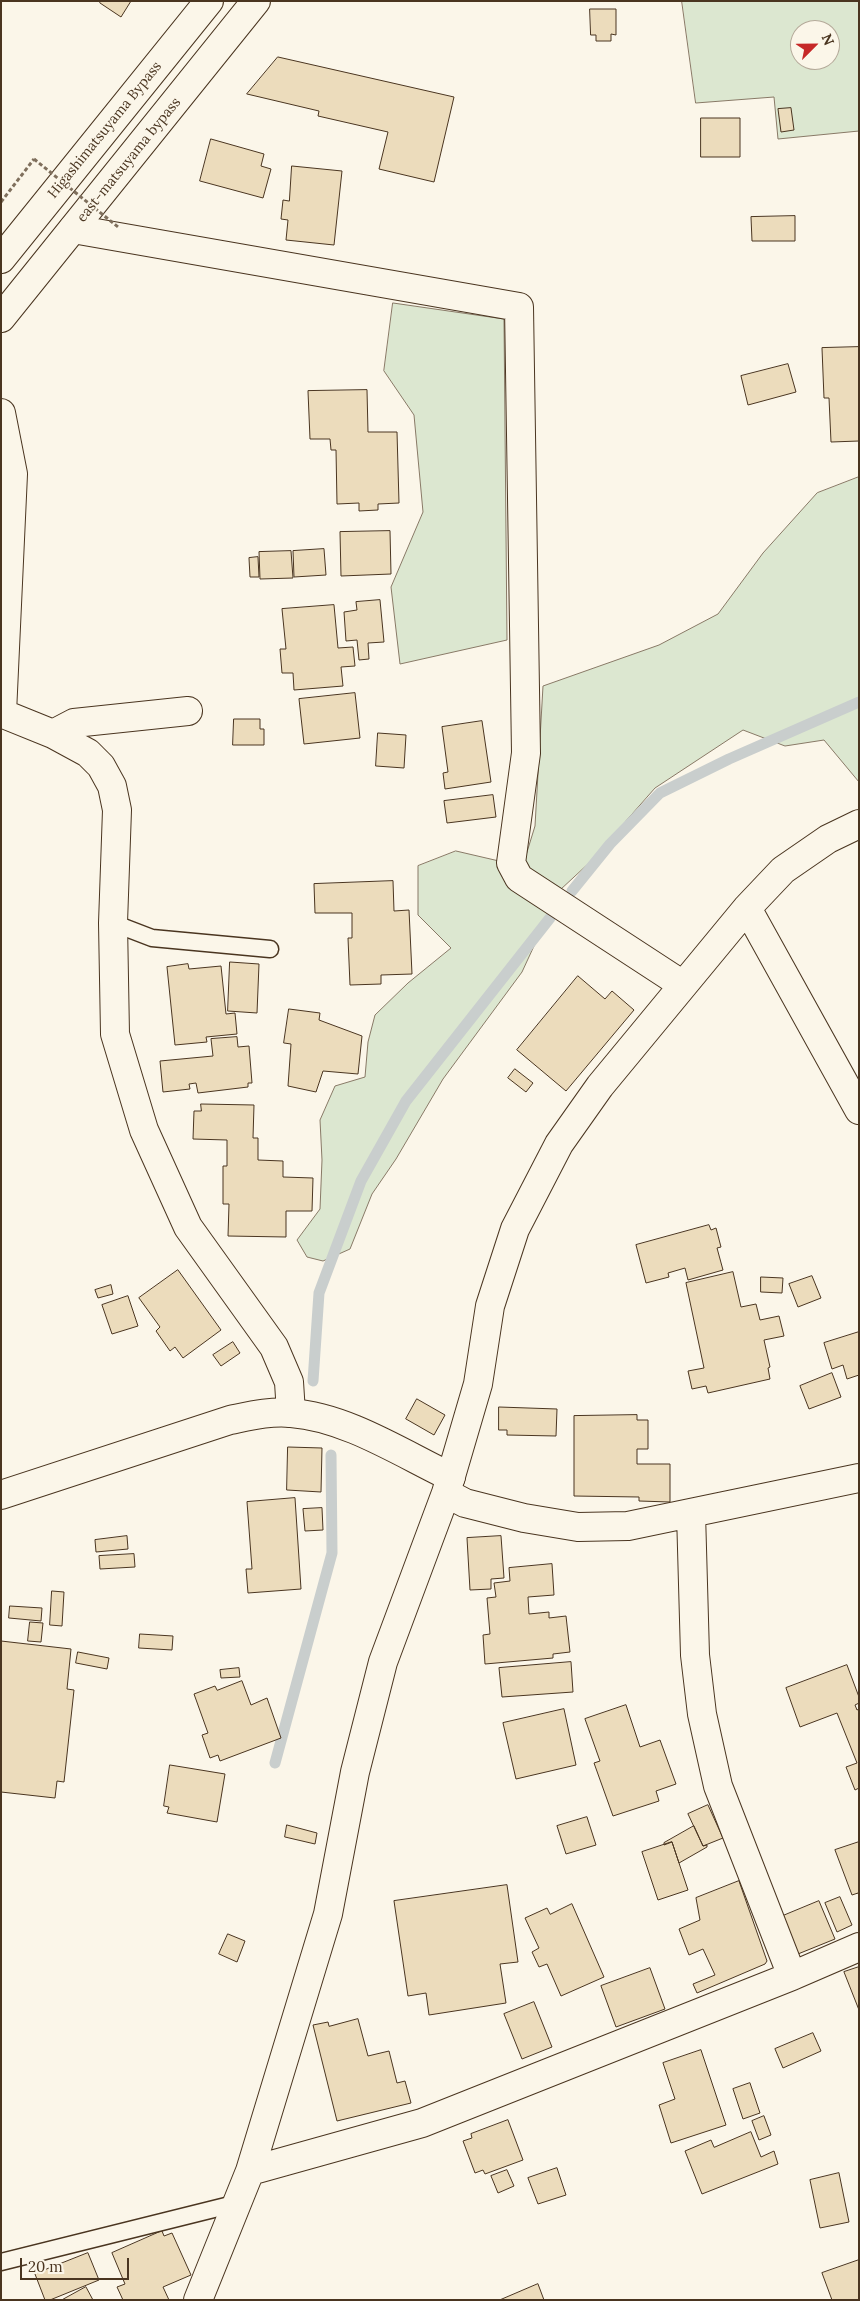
<!DOCTYPE html>
<html>
<head>
<meta charset="utf-8">
<style>
	body { margin:0 }
	#map { position:relative; width:860px; height:2301px; overflow:hidden; background:#fbf6e9; font-family:Lora,serif }
	canvas { display:block }
	.frame { position:absolute; inset:0; border:2px solid #4a3520; pointer-events:none }
	.north { position:absolute; left:790px; top:20px; width:50px; height:50px; box-sizing:border-box; background:#fbf6e9; border:1px solid #b4a999; border-radius:50%; rotate:67deg; font-size:14px; font-weight:700; line-height:20px; text-align:center; color:#4a3520 }
	.north::after { content:''; display:block; margin:auto; width:18px; height:22px; background:#c62828; clip-path:polygon(50% 0,100% 100%,50% 72%,0 100%) }
	.scale { position:absolute; left:20px; top:2258px; width:109px; height:22px; box-sizing:border-box; border:2px solid #4a3520; border-top:0; padding-left:6px; font-size:15px; line-height:18px; white-space:nowrap; color:#4a3520; -webkit-text-stroke:4px #fbf6e9; paint-order:stroke }
</style>
</head>
<body>
<div id="map">
<canvas width="860" height="2301"></canvas>
<div class="frame"></div>
<div class="north">N</div>
<div class="scale">20 m</div>
</div>
<script>
const context = document.querySelector('canvas').getContext('2d');
context.lineJoin = 'round';
function fillPath(path, color) { context.fillStyle = color; context.fill(path, 'evenodd'); }
function trace(path, color, width, dash) { context.strokeStyle = color; context.lineWidth = width; context.lineCap = dash ? 'butt' : 'round'; context.setLineDash(dash || []); context.stroke(path); }
function label(font, color, halo, rows, align = 'center') {
  context.font = font + ' Lora,serif'; context.lineWidth = 4; context.setLineDash([]); context.textBaseline = 'middle'; context.strokeStyle = halo; context.fillStyle = color; for (const [text, x, y, turn = 0] of rows) {
    context.save(); context.translate(x, y); context.rotate((+turn || 0) * Math.PI / 180); context.textAlign = isNaN(turn) ? turn : align; if (halo) context.strokeText(text, 0, 0); context.fillText(text, 0, 0); context.restore();
  }
}
const green = new Path2D(`
	M682,1H859V131L778,139L774,97L696,103ZM800,30H830V60H800Z
	M393,303L504,319L507,640L400,664L391,587L423,512L414,415L384,371Z
	M859,477V782L824,740L785,746L743,730L655,788L588,864L560,890L523,865L535,826L543,686L659,645L718,614L763,553L817,493Z
	M456,851L499,861L552,907L522,972L443,1079L396,1159L372,1194L350,1249L323,1261L307,1257L297,1240L320,1209L322,1160L320,1120L335,1086L365,1077L368,1042L375,1015L408,983L451,948L418,915V866Z`);
fillPath(green, '#dce7d0');
trace(green, '#887966', 1);
trace(new Path2D(`
	M572,891L610,844L660,793L729,759L859,702
	M313,1381L319,1293L361,1181L406,1101L550,918
	M275,1763L332,1553L331,1455`), '#c9cecd', 11);
const building = new Path2D(`
	M101,1H131L121,17L100,3Z
	M590,9H616V35L611,34V41H596V35H591Z
	M278,57L454,97L434,182L379,169L388,132L318,116L319,111L247,94Z
	M791,108L794,130L781,132L778,109Z
	M701,118H740V157H701Z
	M211,139L264,154L261,166L271,169L263,198L200,181Z
	M292,166L342,171L334,245L286,240L288,220L281,219L283,200L289,201Z
	M795,216V241H752L751,217Z
	M859,347V441L831,442L829,398H824L822,348Z
	M788,364L796,392L748,405L741,376Z
	M367,390L368,432H397L399,503L378,504V510L359,511V503L337,504L336,450H331L330,439H310L308,391Z
	M390,531L391,574L341,576L340,532Z
	M324,549L326,575L294,577L293,551Z
	M291,551L293,578L260,579L259,552Z
	M258,557L259,577H250L249,558Z
	M380,600L384,642L368,643L369,659L359,660L357,640L346,641L344,612L357,610L356,602Z
	M334,605L338,648L353,647L355,666L341,667L343,686L294,690L293,673H282L280,649H286L282,609Z
	M355,693L360,738L304,744L299,699Z
	M234,719H260V729H264V745H233Z
	M482,721L491,782L445,789L443,773L448,772L442,727Z
	M378,733L406,735L404,768L376,766Z
	M493,795L496,817L447,823L444,801Z
	M393,881L394,911L409,910L412,974L381,975V984L350,985L348,938H352V913H315L314,884Z
	M230,962L259,964L257,1013L228,1011Z
	M188,964L189,969L221,966L226,1014L235,1013L237,1034L206,1037L207,1042L175,1045L167,967Z
	M578,976L605,999L612,991L634,1010L566,1091L517,1050Z
	M289,1009L320,1013L319,1020L362,1036L358,1074L323,1071L316,1092L288,1086L291,1044L284,1043Z
	M237,1037L238,1047L249,1046L252,1083H248V1087L198,1093L196,1083L189,1084L190,1089L163,1092L160,1061L213,1056L211,1039Z
	M515,1069L533,1083L526,1092L508,1078Z
	M201,1104L254,1105L253,1138H258V1160L283,1161V1177L313,1178L312,1211H286V1237L228,1236L229,1204H223V1166H227V1140L193,1139L194,1111H201Z
	M709,1225L711,1230L716,1228L721,1247L717,1248L723,1270L688,1280L685,1268L668,1273L669,1277L646,1283L636,1245Z
	M178,1270L221,1330L183,1358L175,1347L170,1351L156,1331L160,1327L139,1298Z
	M733,1272L741,1307L756,1304L760,1320L779,1316L784,1336L764,1340L770,1367L768,1368L770,1379L708,1393L706,1386L692,1389L688,1371L704,1368L686,1283Z
	M812,1276L821,1298L798,1307L789,1284Z
	M761,1277L783,1278L782,1293L761,1292Z
	M111,1285L113,1294L98,1298L95,1290Z
	M128,1296L138,1326L112,1334L102,1305Z
	M859,1332V1375L847,1379L843,1365L832,1369L824,1343Z
	M233,1342L240,1353L221,1366L213,1355Z
	M832,1373L841,1397L809,1409L800,1386Z
	M417,1399L445,1415L434,1435L406,1419Z
	M499,1407L557,1409L556,1436L507,1435V1430H499Z
	M637,1415V1420H648V1449H637V1464H670V1502L639,1501V1497L574,1496V1416Z
	M288,1447L322,1448L321,1492L287,1490Z
	M295,1498L301,1589L248,1593L246,1569H252L247,1502Z
	M322,1508L323,1530L305,1531L303,1509Z
	M127,1536L128,1549L96,1552L95,1540Z
	M501,1536L504,1578L491,1579V1589L470,1590L467,1538Z
	M134,1554L135,1567L100,1569L99,1556Z
	M552,1564L554,1595L528,1597L529,1614L549,1612V1618L566,1616L570,1652L553,1654V1658L485,1664L483,1635L490,1634L487,1598L496,1597L494,1583L510,1581L509,1568Z
	M52,1591L64,1592L62,1626L50,1625Z
	M10,1606L42,1608L41,1621L9,1618Z
	M30,1622L43,1623L41,1642L28,1641Z
	M140,1634L173,1636L172,1650L139,1648Z
	M1,1641L71,1649L67,1689L74,1690L64,1782L57,1781L55,1798L1,1792Z
	M78,1652L109,1658L107,1669L76,1663Z
	M571,1662L573,1692L502,1697L499,1668Z
	M847,1665L859,1697V1703L855,1705L857,1710L859,1709V1788L855,1790L846,1767L857,1763L837,1713L800,1727L786,1688Z
	M239,1668L240,1677L221,1678L220,1670Z
	M242,1681L251,1705L267,1698L281,1738L220,1761L218,1755L210,1758L202,1735L208,1733L194,1694L215,1686L217,1690Z
	M626,1705L640,1747L660,1740L676,1784L656,1791L659,1801L613,1816L594,1763L600,1761L585,1719Z
	M564,1709L576,1765L516,1779L503,1723Z
	M170,1765L225,1774L217,1822L167,1813L169,1807L164,1806Z
	M708,1805L723,1838L703,1846L688,1814Z
	M587,1817L596,1845L566,1854L557,1826Z
	M287,1825L317,1833L315,1844L285,1837Z
	M694,1826L703,1846L707,1845V1847L679,1863L672,1842L664,1845V1843Z
	M672,1842L688,1890L658,1900L642,1852Z
	M859,1842V1896L858,1893L852,1895L835,1850Z
	M739,1881L767,1961L765,1964L697,1993L693,1984L715,1975L703,1949L689,1955L679,1929L700,1920L696,1898Z
	M507,1885L518,1962L500,1964L506,2003L429,2015L426,1993L408,1996L394,1901Z
	M840,1897L852,1925L837,1932L825,1903Z
	M819,1901L835,1939L793,1956L778,1918Z
	M572,1904L604,1977L561,1996L547,1964L539,1967L532,1952L539,1948L525,1918L547,1908L550,1914Z
	M228,1934L245,1941L237,1962L219,1954Z
	M859,1967V2010L844,1972Z
	M650,1968L665,2009L616,2027L601,1986Z
	M534,2002L552,2047L522,2059L504,2014Z
	M358,2019L368,2056L389,2051L397,2083L405,2081L411,2103L337,2121L313,2025L328,2022L329,2026Z
	M813,2033L821,2051L783,2068L775,2049Z
	M701,2050L726,2125L671,2143L659,2105L675,2099L663,2063Z
	M750,2083L760,2113L743,2119L733,2089Z
	M764,2116L771,2135L759,2140L752,2121Z
	M508,2120L523,2160L485,2174L483,2170L475,2173L463,2141L472,2138L471,2134Z
	M751,2132L761,2157L774,2151L778,2164L702,2194L685,2151L711,2140L714,2147Z
	M557,2168L566,2195L538,2204L528,2178Z
	M507,2170L514,2186L498,2193L491,2176Z
	M839,2173L849,2222L820,2228L810,2180Z
	M162,2231L164,2236L172,2233L191,2275L163,2287L169,2300H123L117,2287L125,2284L112,2253Z
	M88,2253L99,2280L50,2300H45L35,2274Z
	M859,2260V2300H832L822,2273Z
	M538,2284L544,2300H500Z
	M86,2287L93,2300H62Z`);
fillPath(building, '#ecdcbc');
trace(building, '#4a3520', 1);
const lane = new Path2D(`
	M113,923L152,938L270,949
	M1,2262L238,2203`);
const street = new Path2D(`
	M73,229L519,307L526,753L511,863L519,878L683,985
	M1,413L13,474L2,713
	M1,713L53,734L88,753L101,766L112,786L117,810L113,923L115,1034L144,1130L188,1227L274,1347L289,1382L291,1413
	M53,734L74,723L188,711
	M747,908L859,1110
	M446,1493L465,1503L524,1518L578,1527L628,1526L859,1478
	M691,1513L695,1655L702,1714L718,1786L792,1976
	M250,2171L422,2123L792,1976L859,1947
	M198,2300L250,2171L328,1914L355,1772L383,1662L446,1493L478,1384L490,1306L515,1229L559,1144L600,1086L747,908L783,870L828,839L859,824`);
const secondary = new Path2D(`
	M1,1495L230,1420C250,1416 270,1411 291,1413C346,1417 401,1453 451,1477`);
const primary = new Path2D(`
	M1,259L209,1
	M1,318L256,1`);
trace(lane, '#4a3520', 19);
trace(street, '#4a3520', 30);
trace(secondary, '#4a3520', 30);
trace(primary, '#4a3520', 30);
trace(new Path2D(`
	M1,202L34,159`), '#7f6f5c', 3, [4, 2.5]);
trace(lane, '#fbf6e9', 16);
trace(street, '#fbf6e9', 28);
trace(secondary, '#fbf6e9', 28);
trace(primary, '#fbf6e9', 28);
trace(new Path2D(`
	M34,159L118,227`), '#7f6f5c', 3, [4, 2.5]);
label('14px', '#4a3520', '#fbf6e9', [
	["Higashimatsuyama Bypass",105,130,-51],
	["east-matsuyama bypass",129,160,-51]
]);
</script>
</body>
</html>
